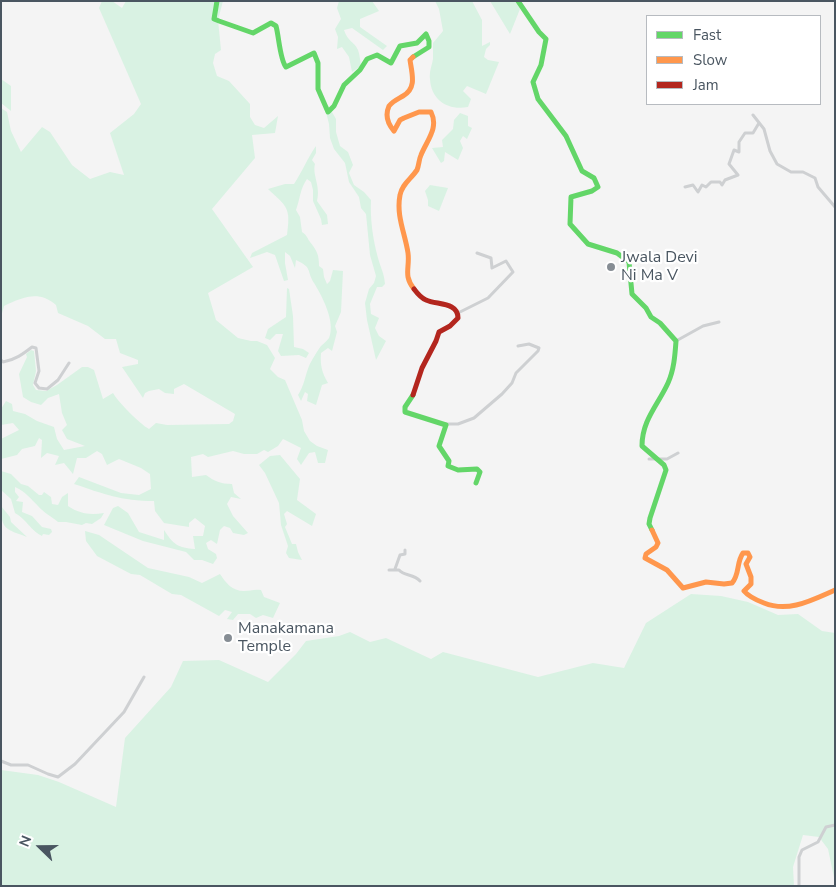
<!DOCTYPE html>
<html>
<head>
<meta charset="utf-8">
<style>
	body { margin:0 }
	#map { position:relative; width:836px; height:887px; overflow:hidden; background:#f4f4f4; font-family:"Nunito Sans",sans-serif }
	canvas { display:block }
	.frame { position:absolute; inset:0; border:2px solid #4a5661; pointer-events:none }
	.legend { position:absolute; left:646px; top:15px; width:175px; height:90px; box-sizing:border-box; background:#fff; border:1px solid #b7bbc0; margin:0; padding:6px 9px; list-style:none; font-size:15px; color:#4a5661 }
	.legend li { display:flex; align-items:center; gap:10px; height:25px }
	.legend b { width:25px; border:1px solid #b7bbc0 }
	.north { position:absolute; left:15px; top:822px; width:50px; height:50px; -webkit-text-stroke:4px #fff; paint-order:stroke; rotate:292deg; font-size:14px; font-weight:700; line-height:20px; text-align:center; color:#4a5661 }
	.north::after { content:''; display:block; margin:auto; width:18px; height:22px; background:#4a5661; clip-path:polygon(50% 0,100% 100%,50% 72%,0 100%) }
</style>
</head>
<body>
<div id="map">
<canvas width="836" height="887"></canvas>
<div class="frame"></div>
<ul class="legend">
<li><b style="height:6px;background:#63d668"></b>Fast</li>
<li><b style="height:6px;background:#ff974d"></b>Slow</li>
<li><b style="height:6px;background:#b3261e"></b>Jam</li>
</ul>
<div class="north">N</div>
</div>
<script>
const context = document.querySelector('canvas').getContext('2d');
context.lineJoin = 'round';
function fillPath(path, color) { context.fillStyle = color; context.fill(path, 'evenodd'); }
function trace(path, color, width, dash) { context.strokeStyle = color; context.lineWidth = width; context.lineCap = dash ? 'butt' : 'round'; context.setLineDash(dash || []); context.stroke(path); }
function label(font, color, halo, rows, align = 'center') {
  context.font = font + ' "Nunito Sans",sans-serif'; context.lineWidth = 4.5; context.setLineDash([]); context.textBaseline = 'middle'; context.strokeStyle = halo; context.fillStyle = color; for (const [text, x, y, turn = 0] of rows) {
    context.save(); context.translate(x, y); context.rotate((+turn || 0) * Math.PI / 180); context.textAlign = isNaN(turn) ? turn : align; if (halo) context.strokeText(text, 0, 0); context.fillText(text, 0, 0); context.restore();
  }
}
fillPath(new Path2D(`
	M102,1H112L122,8L126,1H223L218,20L221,50L215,54L213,63L217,76L229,81L250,104V117L255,125L264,128L278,116L275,133L252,135L255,158L212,209L253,267L208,293L216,320L238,338L251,341H257L267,345L275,358L270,369L278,377L285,380L302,420L304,431L310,441L317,446L328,450L325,463H318L315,452L309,453L301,465L297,459L301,448L283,439L278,446L268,452L264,450L257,454H244L233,451L208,457L203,454L191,457L192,477L206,475C214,481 221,484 232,484L234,493L241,499L231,497L227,504L233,516L248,533L244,535L233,533L230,528L224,526L220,530L217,544L211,540L206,543L208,549L216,554L217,558L213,564L202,560H194L186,552L143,541L104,525L113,508L118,506L128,513L139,532L164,540V530C173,544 178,548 195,549L193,536H203L205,526L195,518L189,523V527L164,523L155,511L154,501C121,501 104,494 74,484L79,477L121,493L139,495L151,489L150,474L141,468L119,459L107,465L102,454L97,451L86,458H77L73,474L64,463L55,465L59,456L47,453L41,458L42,440L39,438L35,446L22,449L17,455L1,459V439L19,430L13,423L1,425V409L6,401L12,404L13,411L25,414L37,421L54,427L57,439L64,450L85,446L67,439L62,430L67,425L62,413L59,394L48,398L41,405L31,402L23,397L19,374L27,357L26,354L31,350L34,351L36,371L33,385L36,390L46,391L57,385L82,367H88L94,370L103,399L113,393C118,402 140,424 149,429L156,423L167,425L229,424L233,421L235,414L184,384L174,389V394L165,393L159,389L149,391L145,393L143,398L122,367L138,364V360L120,353L116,339H105L88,326L58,313L56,305C39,290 23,297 4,306L1,317V108L7,112L11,131L21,152L42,127L50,132L72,165L90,179L110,172L124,175L110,133L134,114L141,104L99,8Z
	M339,1H372L379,11L360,19V27L387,46L383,50L352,28L344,30C348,42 354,41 358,50C360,55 360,61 361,66L352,72L349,57L342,47L337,49L338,37L335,29L341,19L337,8Z
	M435,1H472L482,20V46L490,42V45L486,49L484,57L488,60L499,62L486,94L467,86L463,91L471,99L468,107C448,111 431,100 430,79C429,72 432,65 433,59C433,54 433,48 433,43L443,31L439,9Z
	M490,1H515L520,9L510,34Z
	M1,79L11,86V111L1,103Z
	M328,105L336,119V132L340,146L348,152L353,165L349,173L354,185L364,192L371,200C370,219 373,240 378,258C381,269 384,272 385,284L382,287H377L370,304L371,314L379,318L375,328L379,336L386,341L376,360L367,320L365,303L369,289L374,283L376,276L370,255L366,214L361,208L359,197L349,182L345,163L334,149L330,138L329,124L326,112Z
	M460,113L468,116V126L472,128L467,139L463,136L460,141L463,148L458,160L445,152L444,161L441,163L432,148L443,147L442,140L453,129L454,120Z
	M316,146V153L312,160L315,164C312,175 321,186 317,201L327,215L328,224L322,225L321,219L313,201V190L311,182L307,179C300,189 300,199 296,210L300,217L302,232C307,235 307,238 310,242C317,251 319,254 319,266L323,269L324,277L327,284L330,281L333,270L343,271L341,312L335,326L337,332L332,351L328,348L321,353C320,365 322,373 328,383L322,385L316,405L307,401L308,394L305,392L301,401L298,395C304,386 305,376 309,366C312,360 317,351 321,346C324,343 327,341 329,338C336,322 322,296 314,283C306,270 313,268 296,260L295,268L290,256L285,252V263L288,280L284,281L275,255L267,252L250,258L252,253L287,235C291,207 287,207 268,189L285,184H294C302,172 307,159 316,146Z
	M430,185L448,188L439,211L428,206V200L425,191Z
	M287,288L289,289L293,316L294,347L303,349L309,353L306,358L299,355L281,356L278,351L283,334H276L270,340L265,338L268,329L286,317Z
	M280,455L300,479L297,500L316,514L312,526L287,511L284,514L287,524L285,527L292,544H296L298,552L302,560L289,558L286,553L288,546L281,525L279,503L265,473L259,465L270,456Z
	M1,471L11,474L21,484L28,486L39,495H42L44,492L51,497L52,504L58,505L62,497L68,493V506C80,514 90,515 104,513L101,518L92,524L86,523L82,525L66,522H58C52,517 43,512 38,506C31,499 25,491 15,487V492L19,497L16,501L23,502L22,512L32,516L42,527L51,529L52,532L49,535L43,534L42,536C32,532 26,519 15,513L11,499L1,490Z
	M1,506L10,517L11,522L27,537C6,529 1,530 1,506Z
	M85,531L99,535L148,568L189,577L202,583L220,574C226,583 232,591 244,591C250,591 254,589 261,590L264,597L280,603L273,618L263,615L256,618L250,614H238L233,620L227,619L232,612L225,610L219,616L181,595L172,594L140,575L131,574L97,556L86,541Z
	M691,594L721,596L748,602L778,615L798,614L822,631L835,633V882L828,849L819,837L803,835L793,867L794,886H1V770L38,775L59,782L116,807L125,738L171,687L183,661L219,660L268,682L296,654L306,641L339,636L350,632L370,642L386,638L431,659L443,652L538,677L593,663L624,668L646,623Z`), '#d9f2e3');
trace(new Path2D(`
	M753,115L764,129L770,151L777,164L791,172H803L815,178L818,187L835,207
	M685,187L693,185L698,192L702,185L706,187L711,182H720L722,185L725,180L738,175L729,164L734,150L739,152V142L745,133H753L759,123
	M458,313L488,298L513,272L506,261L492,268L491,258L477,253
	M676,341L703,326L719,322
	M1,360L3,362C15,360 23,354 32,347L36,348L39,371L35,383L39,388L47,389L58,380L69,363
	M446,424H458L474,418L502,394L512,383L516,373L538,351L539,348L529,344L518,346
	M649,459H667L678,453
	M395,569L400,555L405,554V550
	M389,570H399C404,576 414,574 420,581
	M1,761L11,765H28L48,774L58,777L75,764L124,712L144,677
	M799,886V857L802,850L818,842L826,827L835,825`), '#ced0d2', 3);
trace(new Path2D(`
	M217,1L214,19L219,21L253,33L271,23L276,26C279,37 280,60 286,67L314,53L318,63V89L328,112L334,106L344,85L360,70L367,59L377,55L391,63L400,46L417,43L426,34L429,41V47L413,57
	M518,1L539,32L546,39L541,65L533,82L538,99L566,136L582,171L594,178L598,187L592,191L571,197L570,224L588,244L617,253L629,262L632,294L646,308L651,317L660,323L676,341C675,355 674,370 668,383C658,405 642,420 642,446L664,465L666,470L650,518L649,524L652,530
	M413,395L405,407V412L446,425L439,446L449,461L448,466L458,470L477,469L480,472L476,483`), '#63d668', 5);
trace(new Path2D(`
	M413,57L410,60C412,74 417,88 403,96C398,99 393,101 389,106C385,115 387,123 394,131L400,120L404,118L419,112H431C439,128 427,140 421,155C419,159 419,165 417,170C411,179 402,184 400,195C396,216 405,233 408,253C410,268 403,275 414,289
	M652,530L658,543L656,547L646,554L645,558L667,570L683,588L706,582L724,584L732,583C740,574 736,563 743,553H748L750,557L746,564L751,577V584L744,591C749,597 756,600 764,603C789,613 812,600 835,590`), '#ff974d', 5);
trace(new Path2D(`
	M413,395L422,368L436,341L439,332L450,326L458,318C458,302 437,305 426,300C421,298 417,293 414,289`), '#b3261e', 5);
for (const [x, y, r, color] of [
	[611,267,5,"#868d94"],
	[228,638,5,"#868d94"]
]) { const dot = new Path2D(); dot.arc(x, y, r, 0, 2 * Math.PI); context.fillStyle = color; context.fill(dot); trace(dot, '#fff', 2); }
label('16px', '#4a5661', '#fff', [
	["Jwala Devi",621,258],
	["Ni Ma V",621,276],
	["Manakamana",238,629],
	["Temple",238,647]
], 'left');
</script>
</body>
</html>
